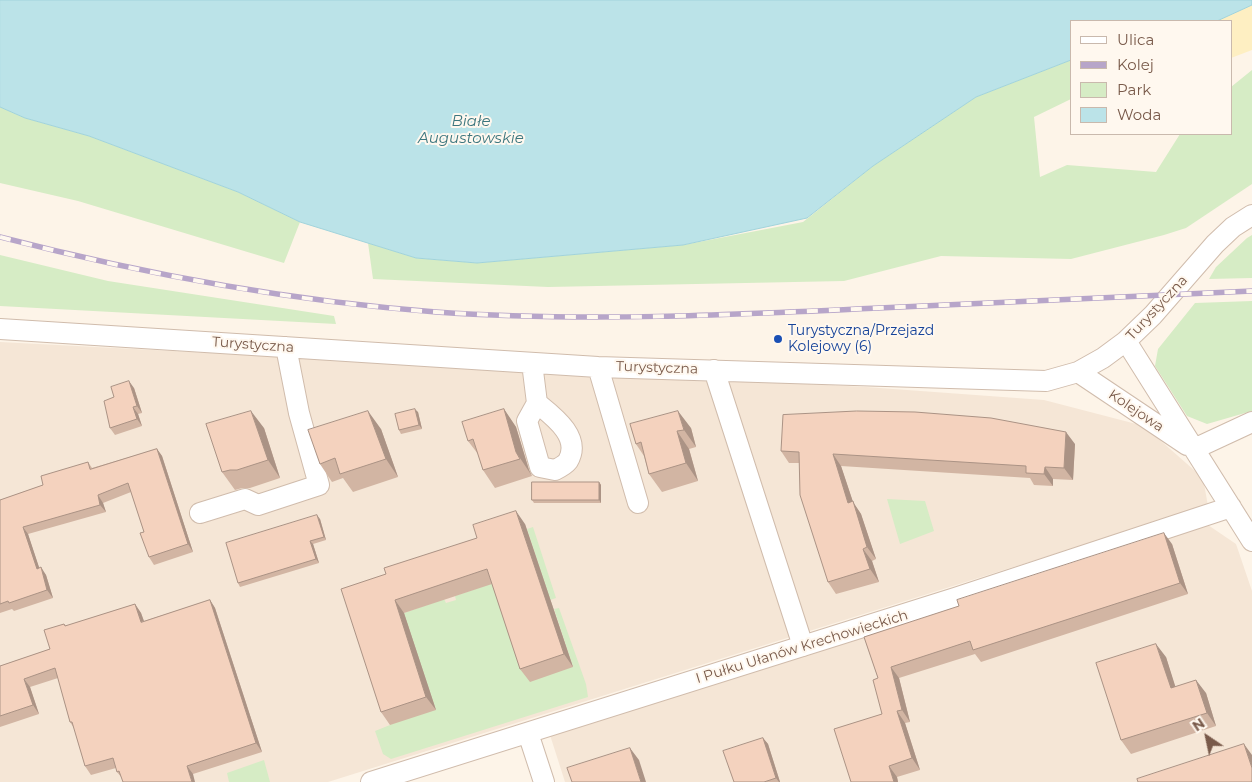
<!DOCTYPE html>
<html>
<head>
<meta charset="utf-8">
<style>
	body { margin:0 }
	#map { position:relative; width:1252px; height:782px; overflow:hidden; background:#fdf4e8; font-family:Montserrat,sans-serif }
	canvas { display:block }
	.legend { position:absolute; left:1070px; top:20px; width:162px; height:115px; box-sizing:border-box; background:#fff8ef; border:1px solid #c9b9ad; margin:0; padding:6px 9px; list-style:none; font-size:15px; color:#795a4a }
	.legend li { display:flex; align-items:center; gap:10px; height:25px }
	.legend b { width:25px; border:1px solid #c9b9ad }
	.north { position:absolute; left:1182px; top:712px; width:50px; height:50px; -webkit-text-stroke:4px #fff8ef; paint-order:stroke; rotate:326deg; font-size:14px; font-weight:700; line-height:20px; text-align:center; color:#795a4a }
	.north::after { content:''; display:block; margin:auto; width:18px; height:22px; background:#795a4a; clip-path:polygon(50% 0,100% 100%,50% 72%,0 100%) }
</style>
</head>
<body>
<div id="map">
<canvas width="1252" height="782"></canvas>
<ul class="legend">
<li><b style="height:6px;background:#fff"></b>Ulica</li>
<li><b style="height:6px;background:#b7a5c9"></b>Kolej</li>
<li><b style="height:14px;background:#d6ecc5"></b>Park</li>
<li><b style="height:14px;background:#bbe3e8"></b>Woda</li>
</ul>
<div class="north">N</div>
</div>
<script>
const context = document.querySelector('canvas').getContext('2d');
context.lineJoin = 'round';
function fillPath(path, color) { context.fillStyle = color; context.fill(path, 'evenodd'); }
function trace(path, color, width, dash) { context.strokeStyle = color; context.lineWidth = width; context.lineCap = dash ? 'butt' : 'round'; context.setLineDash(dash || []); context.stroke(path); }
function label(font, color, halo, rows, align = 'center') {
  context.font = font + ' Montserrat,sans-serif'; context.lineWidth = 4; context.setLineDash([]); context.textBaseline = 'middle'; context.strokeStyle = halo; context.fillStyle = color; for (const [text, x, y, turn = 0] of rows) {
    context.save(); context.translate(x, y); context.rotate((+turn || 0) * Math.PI / 180); context.textAlign = isNaN(turn) ? turn : align; if (halo) context.strokeText(text, 0, 0); context.fillText(text, 0, 0); context.restore();
  }
}
fillPath(new Path2D(`
	M0,342L866,387L1044,400L1144,426L1203,478L1208,506L328,782H0Z
	M1208,525L1236,544L1252,591V782H565L550,735Z`), '#f5e6d6');
fillPath(new Path2D(`
	M1071,60V99L1034,117L1040,177L1067,165L1156,172L1180,134H1231V87L1252,70V184L1186,228L1164,235L1071,259L941,256L844,281L548,287L373,279L368,243L416,258L477,263L683,245L803,222L873,166L976,97Z
	M0,107L25,118L89,136L238,192L300,222L284,263L78,201L0,183Z
	M1252,235V278L1209,279L1216,267L1247,238Z
	M0,255L108,281L334,316L336,324L0,306Z
	M1252,301V411L1207,424L1187,416L1155,366L1158,349L1195,303Z
	M887,499L925,501L934,531L900,544Z
	M533,527L556,598L550,600L527,529Z
	M496,582L573,667L554,609L559,608L586,684L588,697L391,759L383,754L375,731L390,725L404,613L444,599L446,603L456,600L455,596Z
	M264,760L270,782H229L227,773Z`), '#d6ecc5');
fillPath(new Path2D(`
	M1252,5V50L1231,58V21H1217Z`), '#feefc2');
const water = new Path2D(`
	M0,0H1252V5L1217,21H1071V60L976,97L873,166L807,218L683,245L477,263L416,258L300,222L238,192L89,136L25,118L0,107Z`);
fillPath(water, '#bbe3e8');
trace(water, '#a1d3db', 1);
const minor = new Path2D(`
	M0,329L598,367L1046,381L1078,372L1103,358L1126,341L1153,315L1215,244L1233,227L1252,215
	M1126,341L1252,541
	M532,363L537,403L527,421L540,467L555,470C559,468 565,465 568,461C582,437 553,416 537,403
	M598,367L638,503
	M714,370L803,646
	M1078,372L1187,445
	M1194,449L1252,422
	M200,513L245,499L258,505L319,485L299,413L286,347
	M528,733L544,782
	M371,782L955,598L1231,507`);
trace(minor, '#d0bcac', 22);
trace(minor, '#fff', 20);
const rail = new Path2D(`
	M0,237C143,274 289,301 436,312C584,322 732,315 879,308C1003,302 1128,297 1252,291`);
trace(rail, '#b7a5c9', 5.5);
trace(rail, '#fff8ef', 4, [11]);
fillPath(new Path2D(`
	M134,388L142,413L138,414L142,426L115,435L110,428L114,397Z
	M504,409L516,427L529,470L532,476L495,488L483,470L478,454L468,441Z
	M418,412L422,429L401,434L399,430Z
	M630,424L691,428L696,447L689,449L698,481L662,492L649,474L644,456L636,444Z
	M264,428L280,478L250,488H242L235,490L222,472Z
	M381,429L398,477L353,492L343,478L332,482L320,464Z
	M1075,444L1073,480L1053,479V486L1034,485L1030,478L841,466L853,502L861,514L876,559L872,561L879,582L836,594L828,582L799,463H789L781,451Z
	M157,449L162,456L193,552L154,565L149,557L144,532L131,492L103,503L106,512L28,534L39,568L46,575L53,598L14,611L12,609L0,613V500L43,485L88,462L92,468Z
	M599,482L601,485V503H534L532,500Z
	M320,519L326,540L313,544L319,563L240,587L238,583Z
	M525,524L573,667L530,682L520,669L492,584L404,613L436,710L390,725L381,712L386,574Z
	M1172,544L1188,594L981,662L975,654L899,678L910,722L905,723L920,770L897,777L898,782H851L882,714L878,678L864,637Z
	M210,600L215,608L262,752L193,774L122,778L117,772L116,768L91,775L85,766L74,728L70,722L58,678L30,687L39,714L0,727V666L50,649L64,624L66,626L135,604L141,613L144,621Z
	M1166,657L1175,687L1206,693L1216,726L1131,754L1121,740Z
	M763,738L768,744L780,782H734Z`), '#d2b5a3');
fillPath(new Path2D(`
	M129,381L134,388L142,413L137,406Z
	M133,407L138,414L142,426L137,419Z
	M415,409L418,412L422,429L419,425Z
	M504,409L516,427L529,470L532,476L516,452Z
	M251,411L264,428L280,478L268,460Z
	M368,411L381,429L398,477L386,459Z
	M678,411L691,428L696,447L684,430Z
	M677,431L689,449L698,481L686,463Z
	M1066,432L1075,444L1073,480L1064,468Z
	M157,449L162,456L193,552L188,544Z
	M833,454L841,466L853,502L861,514L876,559L867,547L848,503Z
	M1045,467L1053,479V486L1044,474Z
	M599,482L601,485V503L599,500Z
	M98,495L103,503L106,512L100,505Z
	M516,511L525,524L573,667L564,654Z
	M317,515L320,519L326,540L324,537Z
	M23,527L28,534L42,576L37,569Z
	M1164,533L1172,544L1188,594L1180,583Z
	M310,541L313,544L319,563L316,559Z
	M863,549L872,561L879,582L870,569Z
	M41,567L46,575L53,598L47,590Z
	M210,600L215,608L262,752L256,743Z
	M395,600L404,613L436,710L426,697Z
	M135,604L141,613L147,630L141,622Z
	M1156,644L1166,657L1180,701L1171,688Z
	M891,667L899,678L910,722L902,710Z
	M24,679L30,687L39,714L33,705Z
	M1196,680L1206,693L1216,726L1207,713Z
	M897,711L905,723L920,770L912,758Z
	M763,738L768,744L780,782H779L776,778Z
	M1244,744L1252,755V768Z
	M630,748L639,760L646,782H641Z
	M187,766L193,774L195,782H192Z
	M889,766L897,777L898,782H894Z`), '#ab9385');
const building = new Path2D(`
	M129,381L137,406L133,407L137,419L110,428L104,401L114,397L111,387Z
	M415,409L419,425L399,430L395,414Z
	M504,409L516,452L520,459L483,470L473,439L468,441L462,422Z
	M251,411L268,460L237,470H230L222,472L206,424Z
	M368,411L386,459L340,474L335,458L320,464L308,430Z
	M678,411L684,430L677,431L686,463L649,474L641,442L636,444L630,424Z
	M857,411L915,412L991,418L1066,432L1064,468L1045,467L1044,474L1026,473V466L833,454L848,503L853,501L867,547L863,549L870,569L828,582L800,495L799,452L781,451L783,415Z
	M157,449L188,544L149,557L140,533L144,532L128,483L98,495L100,505L23,527L37,569L41,567L47,590L9,603L8,601L0,604V500L43,485L41,476L88,462L90,469Z
	M532,482H599V500H532Z
	M516,511L564,654L520,669L487,569L395,600L426,697L381,712L341,589L386,574L384,568L477,538L473,525Z
	M317,515L324,537L310,541L316,559L238,583L226,543Z
	M1164,533L1180,583L973,650L970,641L891,667L902,710L897,711L912,758L889,766L894,782H851L834,729L882,714L873,680L878,678L864,637L959,606L957,600Z
	M210,600L256,743L187,766L192,782H123L119,771L117,772L113,758L85,766L72,722H70L55,668L24,679L33,705L0,716V666L50,649L44,630L64,624L65,626L135,604L141,622Z
	M1156,644L1171,688L1196,680L1207,713L1121,740L1096,663Z
	M763,738L776,778L764,782H734L723,751Z
	M1244,744L1252,768V782H1138L1137,779Z
	M630,748L641,782H572L567,768Z`);
fillPath(building, '#f4d2be');
trace(building, '#ab9385', 1);
for (const [x, y, r, color] of [
	[778,339,5,"#1a4fb4"]
]) { const dot = new Path2D(); dot.arc(x, y, r, 0, 2 * Math.PI); context.fillStyle = color; context.fill(dot); trace(dot, '#fff8ef', 2); }
label('14px', '#795a4a', '#fff8ef', [
	["Turystyczna",1157,308,-47],
	["Turystyczna",253,345,4],
	["Turystyczna",657,368,2],
	["Kolejowa",1136,411,34],
	["I Pułku Ułanów Krechowieckich",802,647,-17]
]);
label('14px', '#164399', '#fff8ef', [
	["Turystyczna/Przejazd",788,331],
	["Kolejowy (6)",788,347]
], 'left');
label('italic 15px', '#3c767e', '#fff8ef', [
	["Białe",471,122],
	["Augustowskie",471,139]
]);
</script>
</body>
</html>
